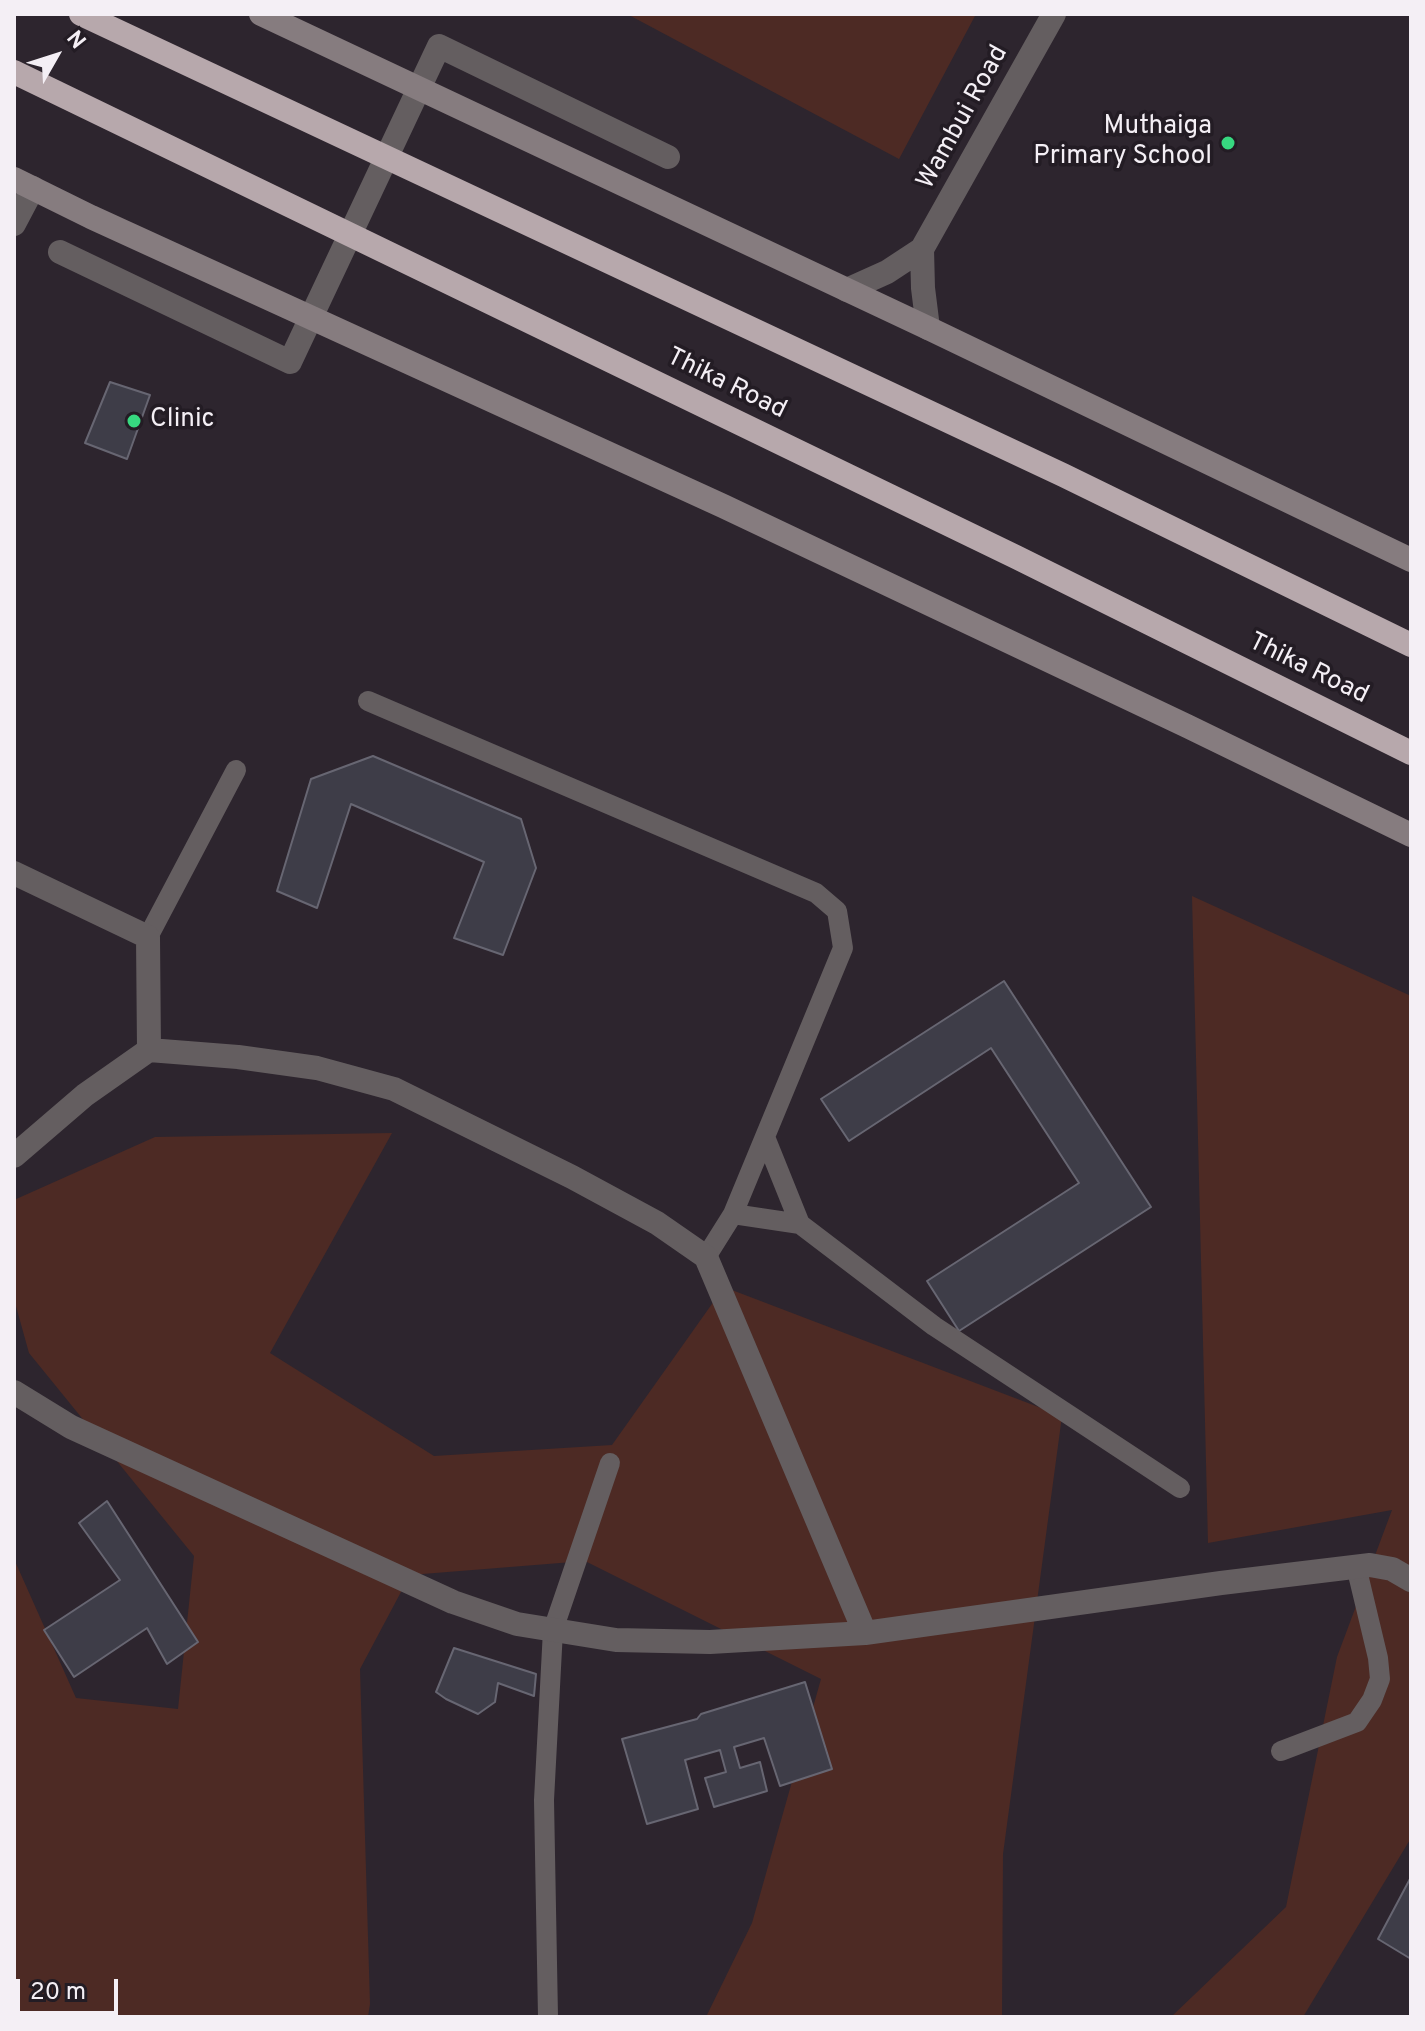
<!DOCTYPE html>
<html>
<head>
<meta charset="utf-8">
<style>
	body { margin:0 }
	#map { position:relative; width:1425px; height:2031px; overflow:hidden; background:#2d252e; font-family:Overpass,sans-serif }
	canvas { display:block }
	.frame { position:absolute; inset:0; border:16px solid #f4eff5; pointer-events:none }
	.north { position:absolute; left:16px; top:16px; width:80px; height:80px; -webkit-text-stroke:6px #231c24; paint-order:stroke; rotate:51deg; font-size:22px; font-weight:700; line-height:32px; text-align:center; color:#f4eff5 }
	.north::after { content:''; display:block; margin:auto; width:28px; height:36px; background:#f4eff5; clip-path:polygon(50% 0,100% 100%,50% 72%,0 100%) }
	.scale { position:absolute; left:16px; top:1979px; width:102px; height:36px; box-sizing:border-box; border:4px solid #f4eff5; border-top:0; padding-left:10px; font-size:24px; line-height:28px; white-space:nowrap; color:#f4eff5; -webkit-text-stroke:6px #231c24; paint-order:stroke }
</style>
</head>
<body>
<div id="map">
<canvas width="1425" height="2031"></canvas>
<div class="frame"></div>
<div class="north">N</div>
<div class="scale">20 m</div>
</div>
<script>
const context = document.querySelector('canvas').getContext('2d');
context.lineJoin = 'round';
function fillPath(path, color) { context.fillStyle = color; context.fill(path, 'evenodd'); }
function trace(path, color, width, dash) { context.strokeStyle = color; context.lineWidth = width; context.lineCap = dash ? 'butt' : 'round'; context.setLineDash(dash || []); context.stroke(path); }
function label(font, color, halo, rows, align = 'center') {
  context.font = font + ' Overpass,sans-serif'; context.lineWidth = 7; context.setLineDash([]); context.textBaseline = 'middle'; context.strokeStyle = halo; context.fillStyle = color; for (const [text, x, y, turn = 0] of rows) {
    context.save(); context.translate(x, y); context.rotate((+turn || 0) * Math.PI / 180); context.textAlign = isNaN(turn) ? turn : align; if (halo) context.strokeText(text, 0, 0); context.fillText(text, 0, 0); context.restore();
  }
}
fillPath(new Path2D(`
	M627,14H976L899,159Z
	M1192,896L1411,996V1838L1303,2017H1171L1286,1907L1337,1657L1392,1510L1208,1543Z
	M392,1133L270,1353L434,1456L612,1445L724,1287L1062,1416L1003,1854L1002,2017H706L752,1923L821,1679L585,1561L410,1575L360,1669L370,2004L368,2017H14V1559L76,1698L178,1709L194,1556L29,1353L14,1299V1200L155,1137Z`), '#4d2a24');
const building = new Path2D(`
	M110,382L150,395L127,459L85,443Z
	M373,756L521,819L536,868L503,955L454,938L484,862L351,804L317,908L277,891L311,779Z
	M1004,981L1151,1207L959,1331L927,1281L1079,1183L991,1048L849,1141L821,1099Z
	M107,1501L198,1642L167,1664L147,1628L74,1677L44,1630L120,1580L79,1523Z
	M454,1648L536,1674L534,1696L498,1683L495,1702L478,1714L446,1699L436,1692Z
	M805,1682L832,1769L780,1786L764,1738L734,1747L740,1768L760,1762L767,1791L714,1807L705,1778L726,1772L720,1750L685,1760L698,1809L647,1824L622,1739L697,1719L701,1714Z
	M1411,1877V1959L1378,1939Z`);
fillPath(building, '#3e3d48');
trace(building, '#676672', 2);
trace(new Path2D(`
	M368,701L816,893L837,911L843,948L733,1214L706,1257
	M148,937L236,770
	M765,1137L800,1224L934,1326L1180,1488
	M733,1214L800,1224
	M1281,1751L1357,1722L1372,1700L1380,1679L1378,1658L1356,1566
	M548,2017L544,1800L553,1630L610,1463`), '#645e60', 20);
trace(new Path2D(`
	M14,224L33,188
	M922,249L923,288L928,328
	M60,252L290,362L439,46L668,157
	M847,290L887,272L922,249L1054,14
	M14,873L148,937L149,1050L238,1057L317,1068L394,1089L572,1177L657,1223L706,1257L865,1633L1221,1583L1370,1565L1392,1569L1411,1580
	M14,1156L85,1095L149,1050
	M14,1392L71,1427L453,1602L517,1624L616,1640L710,1642L865,1633`), '#645e60', 24);
trace(new Path2D(`
	M261,14L928,328L1411,560
	M14,179L91,217L723,506L1187,726L1411,835`), '#867c7f', 24);
trace(new Path2D(`
	M81,14L1063,475L1411,645
	M14,72L1016,557L1411,753`), '#b7a8ac', 24);
for (const [x, y, r, color] of [
	[1228,143,8,"#37d880"],
	[134,421,8,"#37d880"]
]) { const dot = new Path2D(); dot.arc(x, y, r, 0, 2 * Math.PI); context.fillStyle = color; context.fill(dot); trace(dot, '#231c24', 3); }
label('26px', '#f4eff5', '#231c24', [
	["Wambui Road",964,118,-61],
	["Thika Road",726,385,26],
	["Thika Road",1308,670,26]
]);
label('26px', '#f4eff5', '#231c24', [
	["Muthaiga",1212,128],
	["Primary School",1212,158],
	["Clinic",150,421,"left"]
], 'right');
</script>
</body>
</html>
